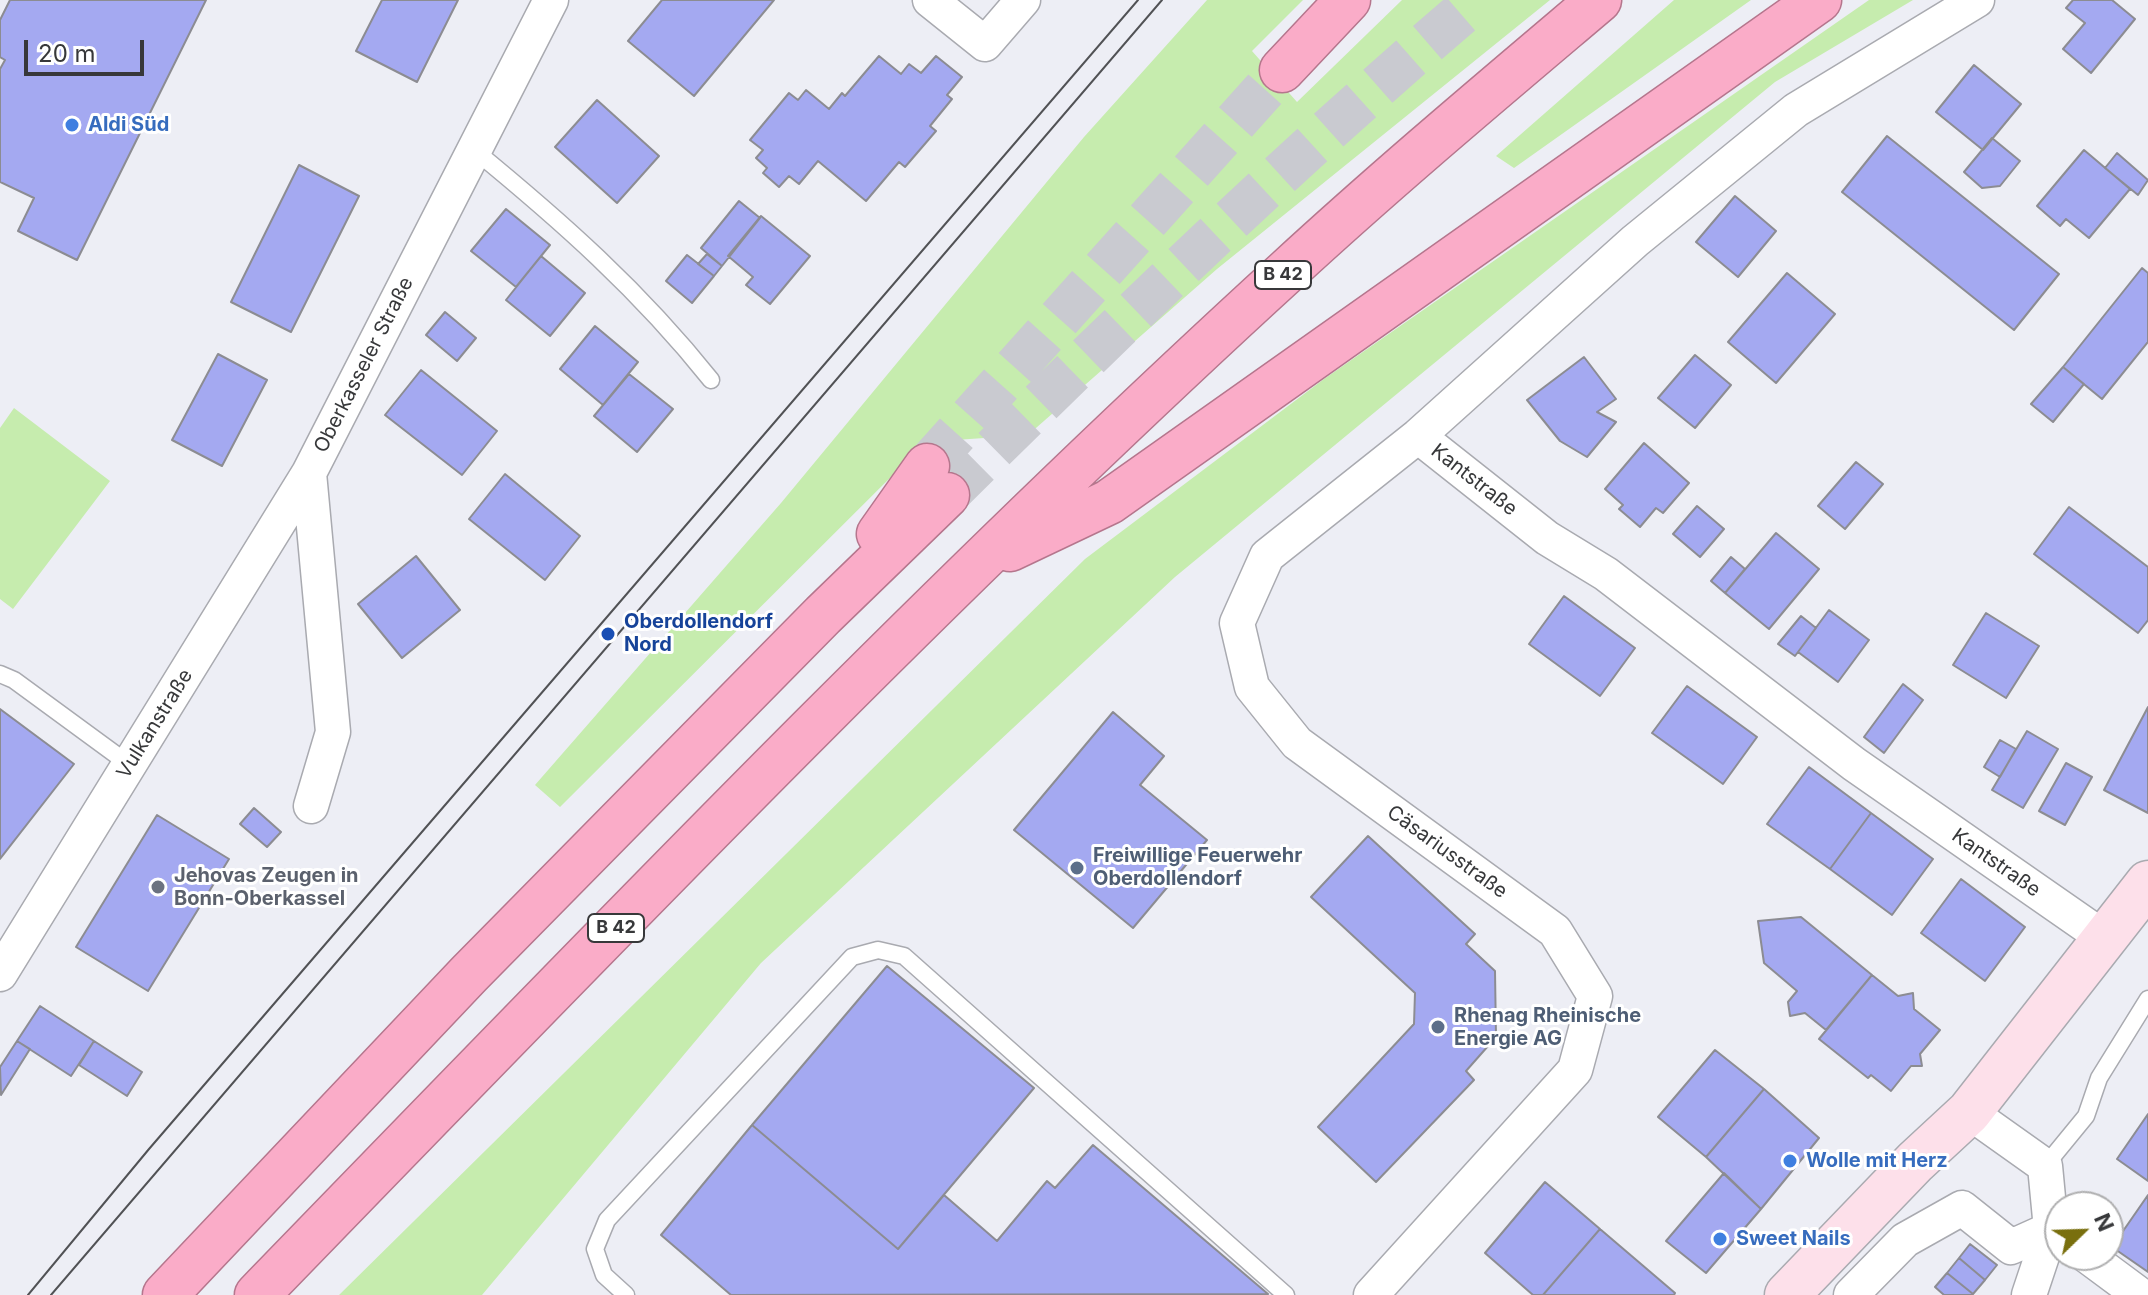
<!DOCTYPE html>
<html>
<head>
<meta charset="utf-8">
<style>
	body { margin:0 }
	#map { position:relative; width:2148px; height:1295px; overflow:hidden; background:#edeef5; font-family:Inter,sans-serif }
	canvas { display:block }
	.north { position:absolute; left:2044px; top:1191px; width:80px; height:80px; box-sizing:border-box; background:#fff; border:2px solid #afafb0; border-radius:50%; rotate:67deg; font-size:22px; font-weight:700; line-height:32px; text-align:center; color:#37383a }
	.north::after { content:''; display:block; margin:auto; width:28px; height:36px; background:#796f0e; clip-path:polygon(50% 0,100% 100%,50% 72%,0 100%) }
	.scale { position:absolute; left:24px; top:40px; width:120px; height:36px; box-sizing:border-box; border:4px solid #37383a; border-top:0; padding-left:10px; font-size:24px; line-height:28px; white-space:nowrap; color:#37383a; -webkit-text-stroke:6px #fff; paint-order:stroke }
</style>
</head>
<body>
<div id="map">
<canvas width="2148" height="1295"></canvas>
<div class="north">N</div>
<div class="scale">20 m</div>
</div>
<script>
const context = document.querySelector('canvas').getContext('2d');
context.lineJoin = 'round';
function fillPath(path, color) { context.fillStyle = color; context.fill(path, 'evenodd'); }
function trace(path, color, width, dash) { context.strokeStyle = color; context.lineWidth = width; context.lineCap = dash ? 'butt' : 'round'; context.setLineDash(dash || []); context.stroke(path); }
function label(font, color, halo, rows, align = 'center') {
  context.font = font + ' Inter,sans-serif'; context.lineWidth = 6; context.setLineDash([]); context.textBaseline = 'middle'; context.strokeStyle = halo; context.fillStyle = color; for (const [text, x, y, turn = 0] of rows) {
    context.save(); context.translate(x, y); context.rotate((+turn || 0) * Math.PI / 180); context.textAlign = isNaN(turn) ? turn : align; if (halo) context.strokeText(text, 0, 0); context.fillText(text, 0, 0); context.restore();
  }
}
fillPath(new Path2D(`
	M1207,0H1303L1252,51L1297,102L1402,0H1550L1217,269L1028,435L926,442L560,807L535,785L781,503L1084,137Z
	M1674,0H1751L1514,168L1496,156Z
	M1869,0H1913L1775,82L1175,577L761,963L482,1295H339L1085,559L1324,379Z
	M14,408L110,481L13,609L0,599V428Z`), '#c6ecae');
const building = new Path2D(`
	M10,0H206L77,260L18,231L34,198L0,182V69L5,60L0,57V20Z
	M382,0H458L417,82L356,51Z
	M662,0H774L694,96L628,41Z
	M2073,0H2112L2135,19L2091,73L2063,49L2085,23L2066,8Z
	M879,56L901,74L909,64L921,73L936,56L962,77L947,95L952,99L930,126L936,131L905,167L899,162L866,201L818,161L799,184L789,176L779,187L763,173L767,168L756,158L763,150L750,140L789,93L798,100L806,90L829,109L842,93L845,96Z
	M1974,65L2021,104L1983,150L1936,112Z
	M597,100L659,156L617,203L555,147Z
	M1887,136L2059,274L2014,330L1842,192Z
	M1992,138L2020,161L2000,186L1982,188L1964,172Z
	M2084,150L2130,189L2089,238L2066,219L2060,226L2037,206Z
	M2117,153L2148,180L2138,195L2105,168Z
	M299,165L359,196L291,332L231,302Z
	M1735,196L1776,231L1738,277L1696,242Z
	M739,201L760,218L722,266L701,248Z
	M506,209L550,245L516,287L471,251Z
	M761,216L810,256L770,304L746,285L753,277L728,256Z
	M707,254L722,266L714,276L698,264Z
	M687,255L714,276L692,303L666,281Z
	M541,256L585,293L550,336L506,300Z
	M2142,268L2148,273V342L2102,399L2063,367Z
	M1787,273L1835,314L1776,383L1728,342Z
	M445,312L476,338L457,361L426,335Z
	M595,326L638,362L603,405L560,369Z
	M218,354L267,380L222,466L172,440Z
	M1695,355L1731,385L1695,428L1658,398Z
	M1584,357L1616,399L1597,412L1616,422L1587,457L1560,441L1527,400Z
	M2063,367L2084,384L2053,422L2031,404Z
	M421,370L497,431L462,475L385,415Z
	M629,374L673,409L637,452L594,416Z
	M1644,443L1689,483L1663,513L1656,508L1640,527L1619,509L1623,505L1605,489Z
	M1856,462L1883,484L1845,529L1818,506Z
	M505,474L580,536L545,580L469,519Z
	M1697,506L1724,529L1700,557L1673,534Z
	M2069,507L2148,567V620L2138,633L2034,554Z
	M1776,533L1819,569L1769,629L1725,593Z
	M416,556L460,610L402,658L358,604Z
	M1731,557L1745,569L1725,593L1711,581Z
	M1564,596L1635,648L1600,696L1529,644Z
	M1829,610L1869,640L1838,682L1798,652Z
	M1986,613L2039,646L2006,698L1953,665Z
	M1801,616L1816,628L1795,656L1778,644Z
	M1903,684L1923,700L1884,753L1864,737Z
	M1687,686L1757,737L1723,784L1652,733Z
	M2148,707V813L2104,790Z
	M0,709L74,764L0,859Z
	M1113,712L1164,756L1140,785L1207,840L1133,928L1014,830Z
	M2027,731L2058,749L2023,808L1992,790Z
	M2000,740L2016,749L2000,777L1984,767Z
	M2066,763L2092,777L2065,825L2039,811Z
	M1809,767L1871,813L1830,869L1767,824Z
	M254,808L281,832L267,847L240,824Z
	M1871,813L1933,859L1892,915L1830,869Z
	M157,815L229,859L148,991L76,947Z
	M1368,836L1475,934L1466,944L1495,971L1496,1037L1466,1071L1474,1080L1376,1182L1318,1127L1414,1024L1415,993L1311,897Z
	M1961,879L2025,927L1985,981L1921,933Z
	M1801,917L1872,975L1826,1030L1805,1013L1790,1016L1788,1002L1797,991L1764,963L1758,921Z
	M887,966L1034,1088L898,1249L752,1125Z
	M1872,975L1898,996L1913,993L1914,1009L1940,1030L1920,1054L1922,1066H1911L1891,1091L1871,1075L1868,1078L1819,1039Z
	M40,1006L94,1041L71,1076L17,1041Z
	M17,1041L30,1049L1,1095L0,1067Z
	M94,1041L142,1072L127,1096L79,1065Z
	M1715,1050L1764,1089L1706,1157L1658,1117Z
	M1764,1089L1819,1138L1761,1209L1706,1157Z
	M2148,1114V1181L2117,1159Z
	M752,1125L898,1249L944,1195L997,1241L1047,1181L1055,1188L1093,1145L1268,1294L731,1295L661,1235Z
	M1724,1173L1761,1209L1706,1273L1666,1241Z
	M1545,1182L1600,1229L1543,1295H1533L1485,1253Z
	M2148,1195V1272L2112,1247Z
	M1600,1229L1675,1293L1674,1295H1543Z
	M1970,1244L1997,1265L1985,1280L1959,1258Z
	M1959,1258L1985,1280L1973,1294L1947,1273Z
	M1947,1273L1973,1294L1972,1295H1944L1935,1287Z`);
fillPath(building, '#a4a9f1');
trace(building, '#8c8c92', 2);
trace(new Path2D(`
	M927,466L1282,70
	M947,495C1119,325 1292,157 1477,0`), '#c9cad0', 44, [44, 22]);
const service = new Path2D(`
	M473,149C561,221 640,291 711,380
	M0,674L14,680L130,765
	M2045,1166L2086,1116L2099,1078L2148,999
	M626,1295L604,1275L595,1249L607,1220L852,957L878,950L904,956L1286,1295`);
const minor = new Path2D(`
	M930,0L985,44L1023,0
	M1418,436L1547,538L1606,574L1854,764L2107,940
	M311,806L333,732L309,473L551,0
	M0,974L309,473
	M1969,1112L2045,1166L2051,1229L2029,1295
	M2086,1255L2140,1295
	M1371,1295L1575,1070L1595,996L1555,931L1297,743L1252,687L1237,623L1267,556L1418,436L1635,241L1796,110L1977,0
	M1851,1295L1905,1240L1962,1208L2011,1247L2051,1229L2060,1236`);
const secondary = new Path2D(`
	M1787,1295L1915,1162L1969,1112L2148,883`);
const trunk = new Path2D(`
	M1282,70L1348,0
	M879,534L927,466
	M1010,549L1109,502L1819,0
	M165,1295L469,974L823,615L947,495
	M257,1295C594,948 930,597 1288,270C1389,177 1494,89 1599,0`);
trace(service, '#a9aab0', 19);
trace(minor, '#a9aab0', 37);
trace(secondary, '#a9aab0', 47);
trace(trunk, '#b5768d', 47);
trace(service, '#fff', 16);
trace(minor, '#fff', 34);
trace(secondary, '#fde0ea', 44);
trace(trunk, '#faacc8', 44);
trace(new Path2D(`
	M28,1295L149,1149L1138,0
	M51,1295L1162,0`), '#515255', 2);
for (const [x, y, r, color] of [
	[72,125,8,"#3f7fe0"],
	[608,634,8,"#1a4fb4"],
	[1077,868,8,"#5c6f8a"],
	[158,887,8,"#6b7280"],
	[1438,1027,8,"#5c6f8a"],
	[1790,1161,8,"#3f7fe0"],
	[1720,1239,8,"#3f7fe0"]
]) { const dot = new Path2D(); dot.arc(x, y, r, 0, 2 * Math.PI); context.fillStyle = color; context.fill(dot); trace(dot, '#fff', 3); }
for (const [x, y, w] of [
	[1283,275,56],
	[616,928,56]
]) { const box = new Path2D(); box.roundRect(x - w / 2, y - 14, w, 28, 6); context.fillStyle = '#fff'; context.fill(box); trace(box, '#37383a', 2); }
label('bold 18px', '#37383a', null, [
	["B 42",1283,275],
	["B 42",616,928]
]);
label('bold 20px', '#366cbe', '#fff', [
	["Aldi Süd",88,125],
	["Wolle mit Herz",1806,1161],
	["Sweet Nails",1736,1239]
], 'left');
label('20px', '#37383a', '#fff', [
	["Oberkasseler Straße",364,365,-63],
	["Kantstraße",1474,480,38],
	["Vulkanstraße",155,724,-58],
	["Cäsariusstraße",1447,852,36],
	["Kantstraße",1996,863,35]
]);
label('bold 20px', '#164399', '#fff', [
	["Oberdollendorf",624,622],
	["Nord",624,645]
], 'left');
label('bold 20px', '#4e5e75', '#fff', [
	["Freiwillige Feuerwehr",1093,856],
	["Oberdollendorf",1093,879],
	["Rhenag Rheinische",1454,1016],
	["Energie AG",1454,1039]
], 'left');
label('bold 20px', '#5b616d', '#fff', [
	["Jehovas Zeugen in",174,876],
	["Bonn-Oberkassel",174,899]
], 'left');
</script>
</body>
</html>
